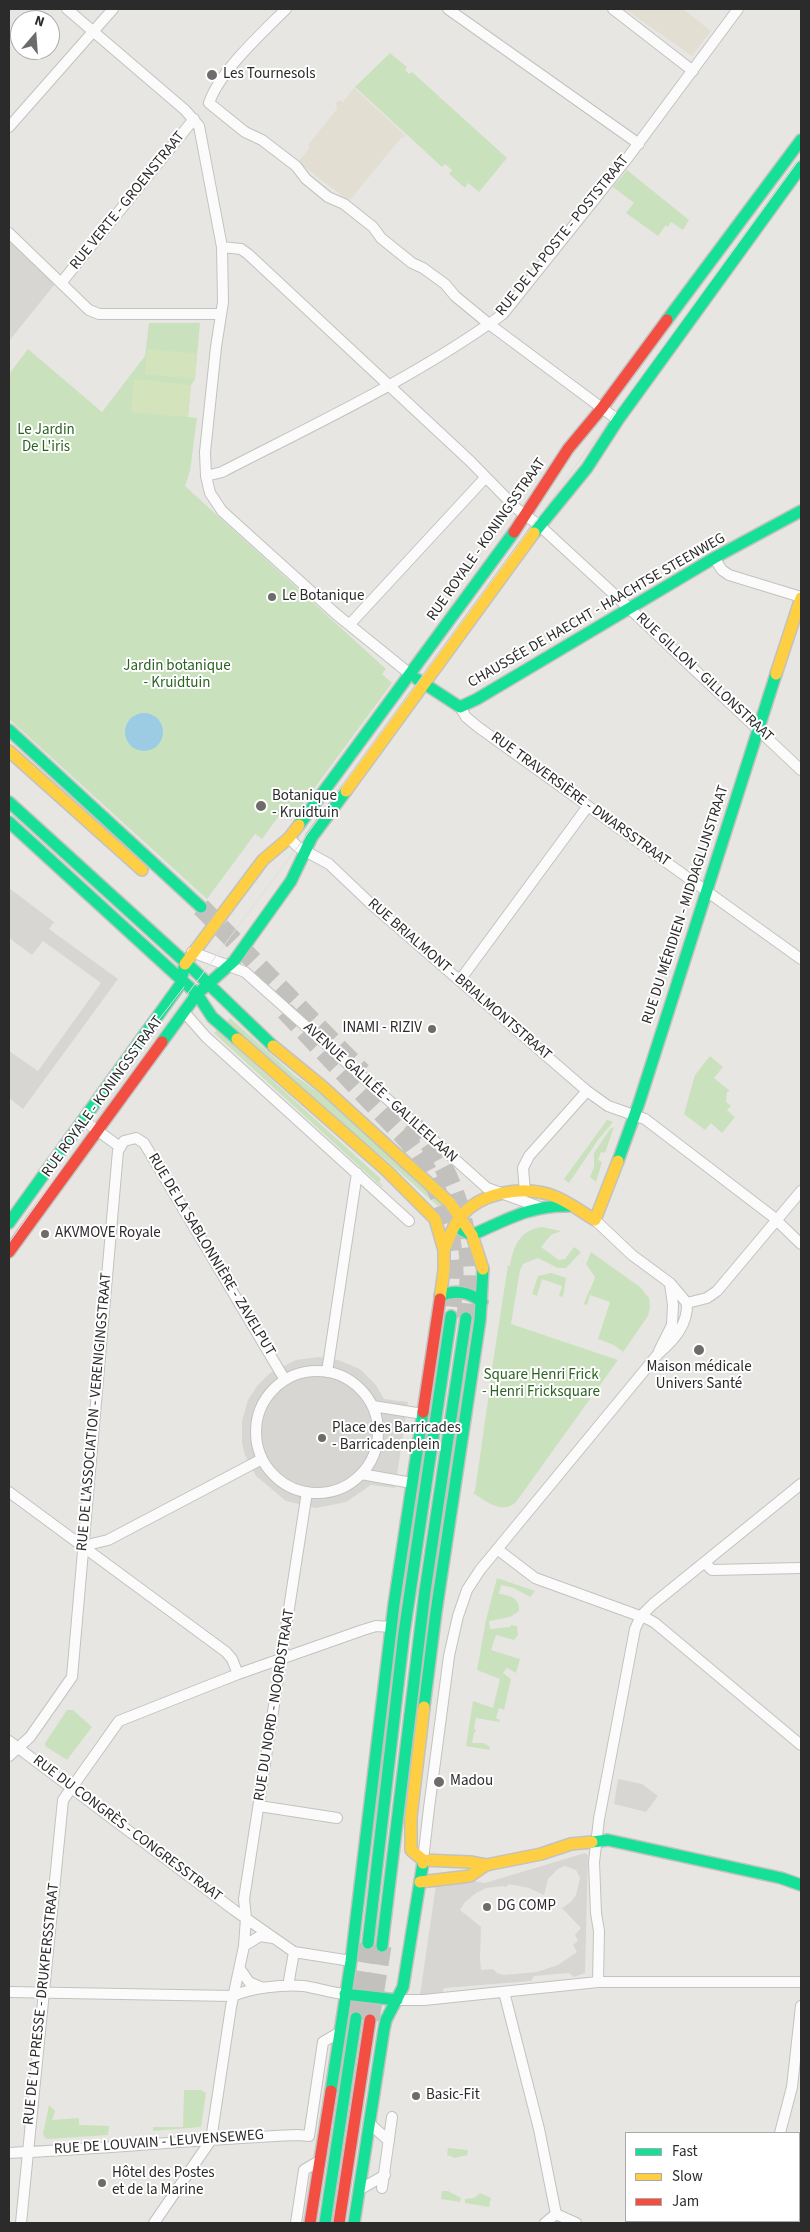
<!DOCTYPE html>
<html>
<head>
<meta charset="utf-8">
<style>
	body { margin:0 }
	#map { position:relative; width:810px; height:2232px; overflow:hidden; background:#e8e6e2; font-family:"Source Sans 3",sans-serif }
	canvas { display:block }
	.frame { position:absolute; inset:0; border:10px solid #2b2b2b; pointer-events:none }
	.legend { position:absolute; left:625px; top:2132px; width:175px; height:90px; box-sizing:border-box; background:#fff; border:1px solid #aaa; margin:0; padding:6px 9px; list-style:none; font-size:15px; color:#2b2b2b }
	.legend li { display:flex; align-items:center; gap:10px; height:25px }
	.legend b { width:25px; border:1px solid #aaa }
	.north { position:absolute; left:10px; top:10px; width:50px; height:50px; box-sizing:border-box; background:#fff; border:1px solid #aaa; border-radius:50%; rotate:18deg; font-size:14px; font-weight:700; line-height:20px; text-align:center; color:#2b2b2b }
	.north::after { content:''; display:block; margin:auto; width:18px; height:22px; background:#6d6c6b; clip-path:polygon(50% 0,100% 100%,50% 72%,0 100%) }
</style>
</head>
<body>
<div id="map">
<canvas width="810" height="2232"></canvas>
<div class="frame"></div>
<ul class="legend">
<li><b style="height:6px;background:#16e098"></b>Fast</li>
<li><b style="height:6px;background:#ffcf43"></b>Slow</li>
<li><b style="height:6px;background:#f24e42"></b>Jam</li>
</ul>
<div class="north">N</div>
</div>
<script>
const context = document.querySelector('canvas').getContext('2d');
context.lineJoin = 'round';
function fillPath(path, color) { context.fillStyle = color; context.fill(path, 'evenodd'); }
function trace(path, color, width, dash) { context.strokeStyle = color; context.lineWidth = width; context.lineCap = dash ? 'butt' : 'round'; context.setLineDash(dash || []); context.stroke(path); }
function label(font, color, halo, rows, align = 'center') {
  context.font = font + ' "Source Sans 3",sans-serif'; context.lineWidth = 4; context.setLineDash([]); context.textBaseline = 'middle'; context.strokeStyle = halo; context.fillStyle = color; for (const [text, x, y, turn = 0] of rows) {
    context.save(); context.translate(x, y); context.rotate((+turn || 0) * Math.PI / 180); context.textAlign = isNaN(turn) ? turn : align; if (halo) context.strokeText(text, 0, 0); context.fillText(text, 0, 0); context.restore();
  }
}
fillPath(new Path2D(`
	M625,9H683L711,31L692,56Z
	M354,88L406,136L401,138L349,201L298,162L310,147L308,145L337,109L336,103L340,100L343,102Z`), '#e2ded1');
fillPath(new Path2D(`
	M390,53L407,67L405,70L409,74L412,72L507,158L479,192L468,183L465,188L449,174L452,170L445,164L442,167L355,87Z
	M627,170L689,220L683,230L671,222L668,227L666,225L658,236L626,213L634,203L613,187Z
	M149,323H200L195,379L191,385L188,417L197,418L190,471L185,486L386,669L382,674L392,683L291,820L281,813L262,839L255,834L207,899L9,719V374L28,349L102,412L145,356Z
	M230,1018L294,1075L319,1093L440,1201L449,1216L385,1159L352,1133L227,1022Z
	M217,1030L381,1179L379,1182L383,1186L382,1187L214,1033Z
	M710,1056L723,1067L714,1078L730,1091L727,1092L726,1102L731,1106L727,1110L735,1117L722,1133L711,1123L705,1130L684,1114L695,1075Z
	M607,1120L613,1122L598,1140L569,1183L564,1179Z
	M614,1127L605,1153L601,1152L598,1160L602,1162L596,1182L590,1177L594,1167V1153L610,1129Z
	M542,1227L561,1231L551,1235L541,1247L559,1260L565,1259L574,1247L581,1252L566,1268H558L538,1258L523,1264L520,1270L511,1324L618,1360L516,1502C502,1515 485,1501 473,1493L475,1491L489,1393L491,1391L489,1388L508,1265L510,1266C513,1246 520,1230 542,1227Z
	M591,1252L640,1287L649,1298L650,1307L648,1316L623,1352L614,1345L598,1339L610,1302L590,1295L587,1305L584,1304C587,1294 592,1287 595,1277L586,1264Z
	M551,1273L566,1278L563,1297L559,1296L562,1286L542,1279L537,1296L532,1294L538,1276Z
	M497,1578L535,1591L530,1597L514,1588L501,1585L499,1594C510,1595 520,1598 519,1611L510,1617L489,1621L490,1629L510,1627L511,1625L517,1626L518,1635L514,1640L496,1635L491,1650L520,1659L516,1673L507,1668L503,1673L511,1679L504,1710L499,1708L496,1718L500,1720L499,1722L476,1718L474,1728L476,1731L474,1733L472,1743H483L489,1746L490,1750L466,1746L473,1701L493,1708L500,1679L477,1670L486,1620Z
	M67,1710H73L92,1727L67,1760L45,1746V1743Z
	M184,2090H201L206,2093L201,2127L153,2131V2127H183Z
	M49,2105L55,2111L52,2120L79,2118V2125L109,2126L108,2135L48,2139L45,2138L43,2134Z
	M448,2148L468,2150L467,2155L455,2158L447,2155Z
	M442,2191H448L461,2198L460,2202L441,2199Z
	M480,2193L491,2198L489,2207L465,2203V2199L474,2198Z`), '#cae1be');
fillPath(new Path2D(`
	M147,349L197,354L195,379L145,374Z
	M134,379L191,385L188,417L131,412Z`), '#d3e4bc');
fillPath(new Path2D(`
	M9,238L55,284L9,341Z
	M9,888L54,922L49,929L118,979L23,1109L9,1098V1051L38,1071L101,983L43,941L32,955L9,938Z
	M318,1357L338,1360L360,1369L376,1385L384,1399L408,1402L395,1488L371,1485L346,1502L316,1508L286,1501L256,1476L245,1455L242,1443V1421L248,1400L257,1386L270,1373L296,1360Z
	M618,1779L642,1784L658,1796L646,1812L614,1804Z
	M585,1853L588,1855L585,1973L574,1977L569,1973L534,1976L531,1981L444,1988L442,1994L420,1995L436,1885L474,1881L485,1883ZM565,1866L576,1870L580,1878L576,1895L571,1902L562,1908L581,1928L575,1935L578,1941L573,1945L577,1952L558,1965L537,1972L504,1975L497,1973L493,1969L481,1970L480,1958L481,1927L460,1910L465,1902L476,1893L486,1888L502,1886L506,1887L509,1884L529,1888L544,1895L548,1879L558,1869Z`), '#d8d6d2');
fillPath(new Path2D(`
	M125 732a19 19 0 1 1 38 0a19 19 0 1 1-38 0Z`), '#9ccce3');
trace(new Path2D(`
	M201,907L362,1072
	M285,1011L408,1141C437,1178 454,1227 454,1274C454,1288 452,1302 451,1316
	M411,1122C447,1159 467,1213 469,1264C470,1282 467,1300 466,1318
	M356,2018L368,1943
	M370,2020L382,1946`), '#c2c1bd', 19, [19, 9]);
const street = new Path2D(`
	M67,9L185,110L199,126L222,247L223,302L216,347L205,452L206,476L210,493L222,511L336,614L410,674
	M286,9C261,34 220,71 209,103L245,132L262,140L296,166L306,179L328,197L344,204L373,227L381,238L412,263L423,268L445,284L455,296L489,324L618,420
	M448,9L639,144
	M613,9L693,71
	M9,127L113,9
	M9,233L89,310L99,314H220
	M222,247L241,249L248,254L470,461L516,508L540,526L629,608L801,770
	M61,283L194,119
	M206,476L222,472C317,423 416,377 503,314L626,160L738,9
	M714,558L722,570L729,575L801,597
	M350,624L485,478
	M460,707L466,717L478,727L801,959
	M289,838L298,847L329,864L370,903L587,1091L608,1106L645,1119L772,1216L801,1244
	M192,952L245,972L487,1188L537,1206
	M460,980L588,806
	M184,1012L206,1037L409,1221
	M83,1120L120,1147
	M525,1192L523,1168L529,1156L587,1091
	M595,1220L632,1255L670,1283L687,1303
	M687,1303L707,1298L717,1291L801,1191
	M659,1351L672,1325L673,1305L670,1284
	M256 1432a61 61 0 1 1 122 0a61 61 0 1 1-122 0Z
	M327,1372L357,1173
	M373,1406L423,1414
	M361,1474L412,1483
	M9,1492L226,1652L232,1659L238,1674
	M83,1546L108,1540L262,1459
	M497,1549L535,1578L648,1619L655,1623L801,1745
	M705,1563L712,1570L801,1568
	M9,1741L234,1910L294,1952L351,1961
	M9,1756L30,1737L72,1677L118,1151L124,1141L136,1138L144,1143L285,1380
	M259,1806L337,1818
	M423,1860L429,1808L449,1656L458,1616L467,1590L480,1570L658,1354C674,1340 688,1325 687,1303
	M244,1946L260,1936L273,1938
	M240,1969L249,1982L263,1988
	M598,1982L599,1931L596,1913L594,1862L599,1819L635,1629L641,1616L653,1604L801,1484
	M288,1986L294,1952
	M9,1992L233,1996C250,1988 284,1984 303,1986C318,1988 331,1993 345,1994
	M504,1992L539,2129L556,2214
	M397,2000H424L598,1982H801
	M369,2123L389,2141
	M780,2133L792,2087L801,2006
	M9,2153C105,2149 201,2139 298,2135L309,2136L323,2042L340,2032
	M382,2188L392,2117
	M359,2190L385,2175
	M556,2214L576,2223
	M21,2223L63,1800L119,1721L238,1674L363,1630L376,1626L391,1627
	M154,2223L211,2140L231,2007L244,1946L246,1918L244,1899L307,1492
	M296,2223L304,2170L319,2161
	M545,2223L556,2214
	M744,2223L745,2221`);
const fast = new Path2D(`
	M667,320L801,140
	M534,533L587,468L618,420L801,167
	M417,679L460,707L477,699L714,558L801,511
	M9,730L201,907
	M9,802L196,972L273,1046
	M9,822L197,994L212,1017L237,1039
	M299,825L514,532
	M162,1042L197,994L234,961L291,881L312,837L346,791
	M618,1161L639,1103L776,674
	M9,1223L180,985L185,964
	M462,1230L472,1235C506,1220 530,1205 569,1206
	M440,1296C456,1289 469,1292 482,1302
	M424,1707L436,1612L480,1320L483,1269
	M592,1842L608,1840L781,1878L801,1885
	M368,1943L404,1633L451,1316
	M382,1946L425,1591L466,1318
	M345,1994L397,2000
	M331,2091L351,1961L394,1604L423,1412
	M325,2223L356,2018
	M354,2223L384,2029L386,2020L403,1987L423,1863`);
const slow = new Path2D(`
	M776,674L801,598
	M9,751L142,870
	M346,791L534,533
	M185,964L263,860L289,838L299,825
	M237,1039L386,1170L435,1219L444,1250V1270L440,1299
	M273,1046L323,1087L450,1203L472,1235L483,1269
	M444,1250C449,1238 453,1225 461,1216C481,1193 519,1186 548,1194C565,1199 580,1211 595,1220L618,1161
	M423,1860L470,1862L486,1865L541,1854L571,1844L592,1842
	M423,1863V1860L411,1850V1817L424,1707
	M420,1882L470,1876L486,1865`);
const jam = new Path2D(`
	M514,532L568,449L602,408L667,320
	M9,1252L162,1042
	M423,1412L440,1299
	M310,2223L331,2091
	M339,2223L370,2020`);
trace(street, '#c2c2c1', 12);
trace(fast, '#c2c2c1', 14);
trace(slow, '#c2c2c1', 14);
trace(jam, '#c2c2c1', 14);
trace(street, '#fcfbfb', 10);
trace(fast, '#16e098', 11);
trace(slow, '#ffcf43', 11);
trace(jam, '#f24e42', 11);
trace(new Path2D(`
	M157,1022L184,987
	M9,1243L135,1064L308,833L801,157`), '#dededf', 1);
for (const [x, y, r, color] of [
	[212,75,6,"#6d6c6b"],
	[272,597,5,"#6d6c6b"],
	[261,806,6,"#6d6c6b"],
	[432,1029,5,"#6d6c6b"],
	[45,1234,5,"#6d6c6b"],
	[699,1350,6,"#6d6c6b"],
	[322,1438,5,"#6d6c6b"],
	[439,1782,6,"#6d6c6b"],
	[487,1907,5,"#6d6c6b"],
	[416,2096,5,"#6d6c6b"],
	[102,2183,5,"#6d6c6b"]
]) { const dot = new Path2D(); dot.arc(x, y, r, 0, 2 * Math.PI); context.fillStyle = color; context.fill(dot); trace(dot, '#fff', 2); }
label('15px', '#2b2b2b', '#fff', [
	["Les Tournesols",223,75],
	["Le Botanique",282,597],
	["Botanique",272,797],
	["- Kruidtuin",272,814],
	["INAMI - RIZIV",422,1029,"right"],
	["AKVMOVE Royale",55,1234],
	["Maison médicale",699,1368,"center"],
	["Univers Santé",699,1385,"center"],
	["Place des Barricades",332,1429],
	["- Barricadenplein",332,1446],
	["Madou",450,1782],
	["DG COMP",497,1907],
	["Basic-Fit",426,2096],
	["Hôtel des Postes",112,2174],
	["et de la Marine",112,2191]
], 'left');
label('15px', '#2b2b2b', '#fff', [
	["RUE VERTE - GROENSTRAAT",128,201,-51],
	["RUE DE LA POSTE - POSTSTRAAT",563,236,-51],
	["RUE ROYALE - KONINGSSTRAAT",487,540,-55],
	["CHAUSSÉE DE HAECHT - HAACHTSE STEENWEG",597,611,-30],
	["RUE GILLON - GILLONSTRAAT",704,678,43],
	["RUE TRAVERSIÈRE - DWARSSTRAAT",580,800,36],
	["RUE DU MÉRIDIEN - MIDDAGLIJNSTRAAT",686,905,-72],
	["RUE BRIALMONT - BRIALMONTSTRAAT",459,980,41],
	["AVENUE GALILÉE - GALILEELAAN",380,1093,42],
	["RUE ROYALE - KONINGSSTRAAT",103,1097,-54],
	["RUE DE LA SABLONNIÈRE - ZAVELPUT",211,1255,59],
	["RUE DE L'ASSOCIATION - VERENIGINGSTRAAT",95,1412,-85],
	["RUE DU NORD - NOORDSTRAAT",275,1705,-81],
	["RUE DU CONGRÈS - CONGRESSTRAAT",127,1829,37],
	["RUE DE LA PRESSE - DRUKPERSSTRAAT",42,2004,-84],
	["RUE DE LOUVAIN - LEUVENSEWEG",159,2143,-4]
]);
label('15px', '#2a6221', '#fff', [
	["Le Jardin",46,431],
	["De L'iris",46,448],
	["Jardin botanique",177,667],
	["- Kruidtuin",177,684],
	["Square Henri Frick",541,1376],
	["- Henri Fricksquare",541,1393]
]);
</script>
</body>
</html>
